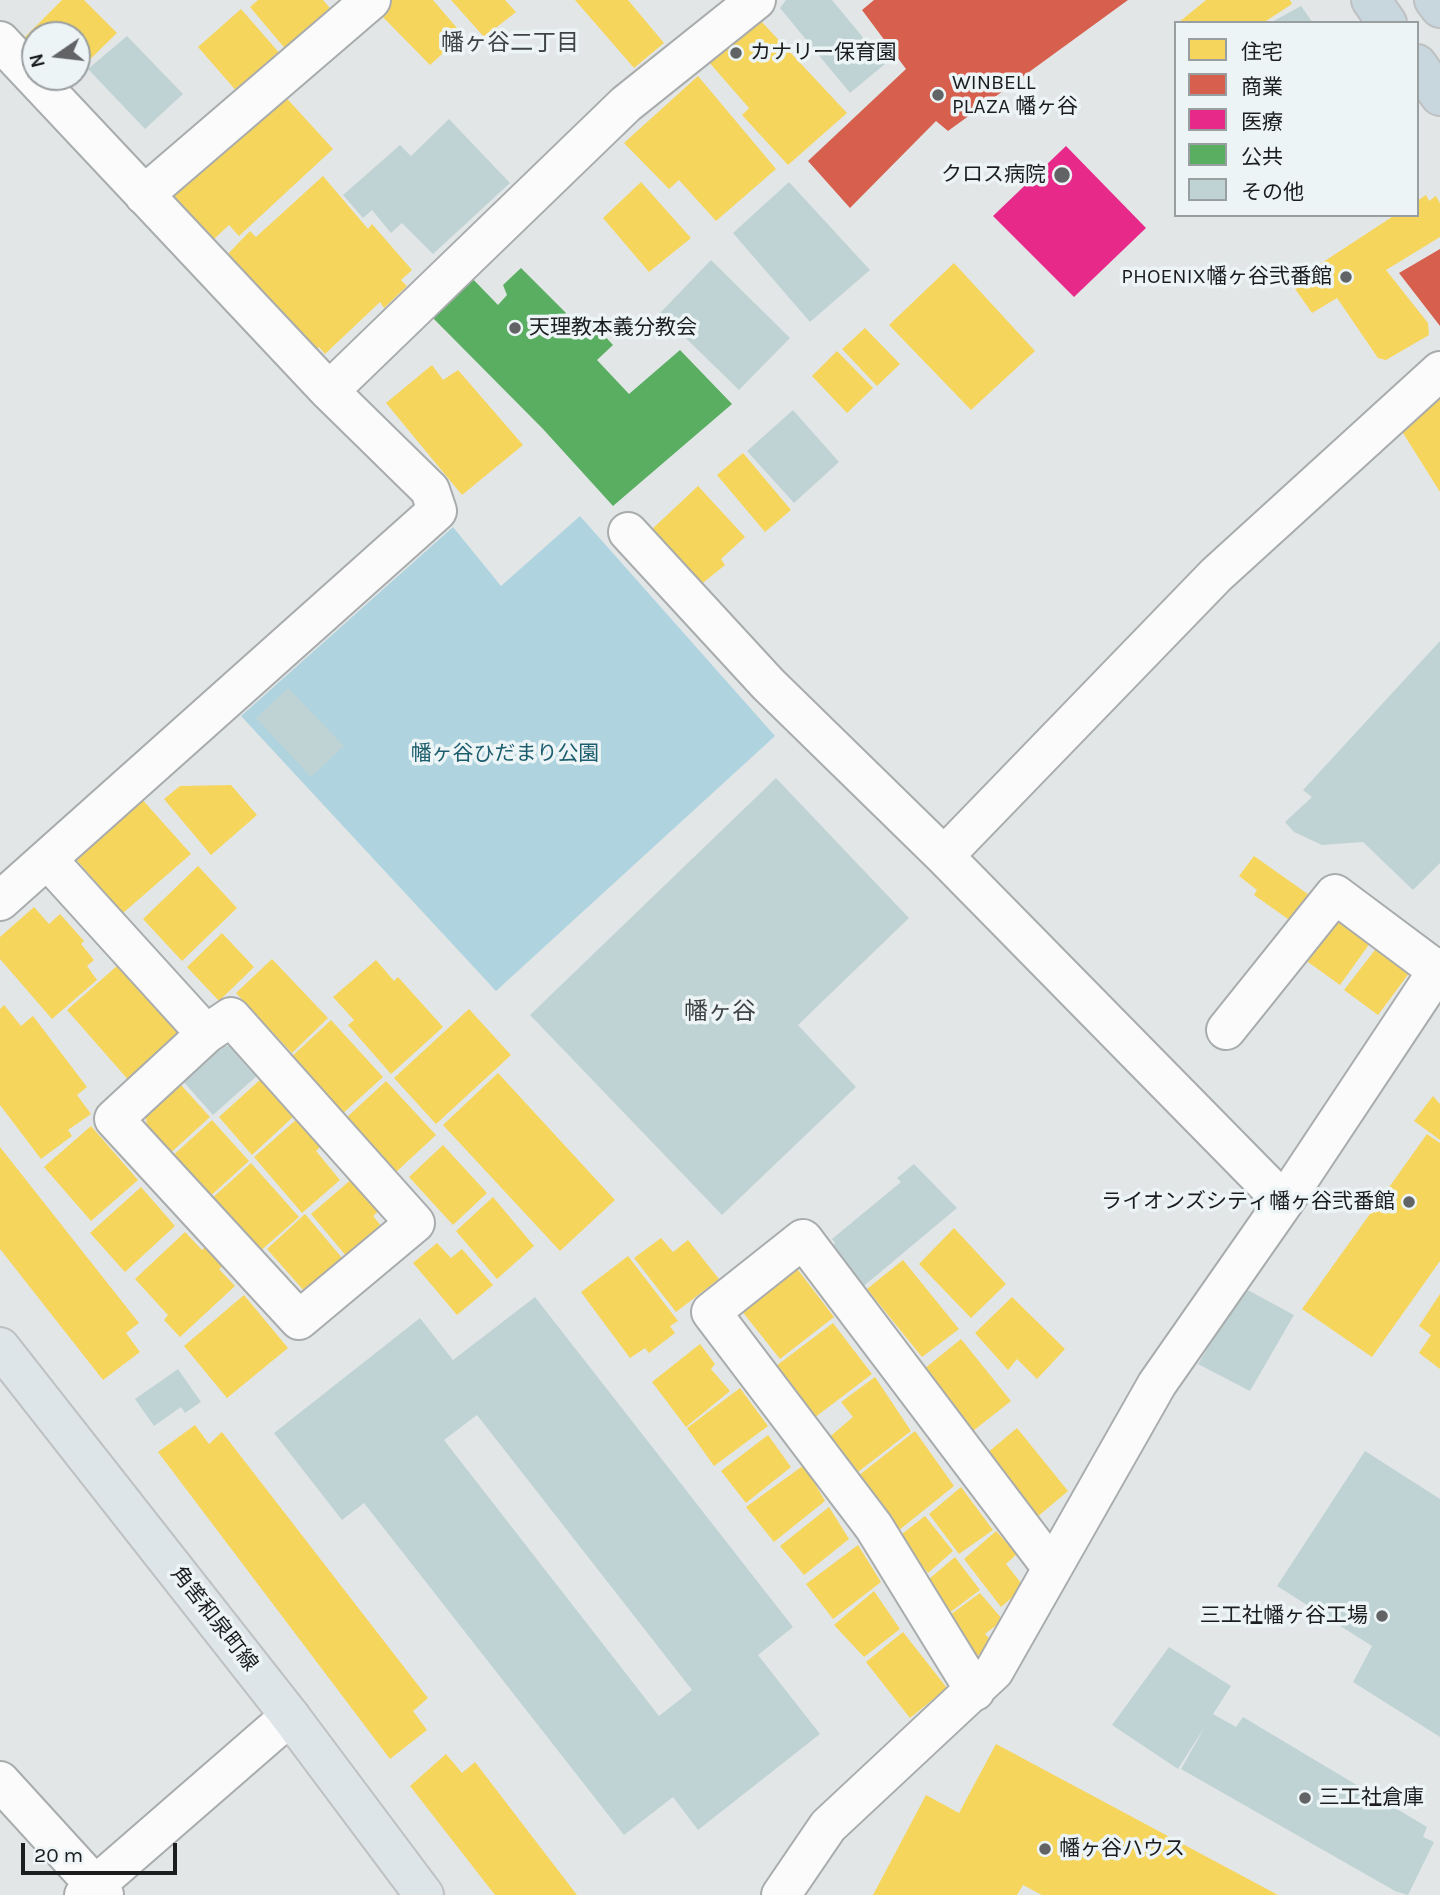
<!DOCTYPE html>
<html>
<head>
<meta charset="utf-8">
<style>
	body { margin:0 }
	#map { position:relative; width:1440px; height:1895px; overflow:hidden; background:#e2e6e7; font-family:Karla,"Noto Sans JP",sans-serif }
	canvas { display:block }
	.legend { position:absolute; left:1174px; top:21px; width:245px; height:196px; box-sizing:border-box; background:#edf4f6; border:2px solid #999ea0; margin:0; padding:9px 12px; list-style:none; font-size:21px; color:#1b1d1e }
	.legend li { display:flex; align-items:center; gap:14px; height:35px }
	.legend b { width:35px; border:2px solid #999ea0 }
	.north { position:absolute; left:21px; top:21px; width:70px; height:70px; box-sizing:border-box; background:#edf4f6; border:2px solid #999ea0; border-radius:50%; rotate:256deg; font-size:19px; font-weight:700; line-height:28px; text-align:center; color:#1b1d1e }
	.north::after { content:''; display:block; margin:auto; width:24px; height:32px; background:#616364; clip-path:polygon(50% 0,100% 100%,50% 72%,0 100%) }
	.scale { position:absolute; left:21px; top:1843px; width:156px; height:32px; box-sizing:border-box; border:4px solid #1b1d1e; border-top:0; padding-left:9px; font-size:21px; line-height:24px; white-space:nowrap; color:#1b1d1e; -webkit-text-stroke:5px #edf4f6; paint-order:stroke }
</style>
</head>
<body>
<div id="map">
<canvas width="1440" height="1895"></canvas>
<ul class="legend">
<li><b style="height:19px;background:#f6d55c"></b>住宅</li>
<li><b style="height:19px;background:#d6604d"></b>商業</li>
<li><b style="height:19px;background:#e7298a"></b>医療</li>
<li><b style="height:19px;background:#5aae61"></b>公共</li>
<li><b style="height:19px;background:#c0d3d4"></b>その他</li>
</ul>
<div class="north">N</div>
<div class="scale">20 m</div>
</div>
<script>
const context = document.querySelector('canvas').getContext('2d');
context.lineJoin = 'round';
function fillPath(path, color) { context.fillStyle = color; context.fill(path, 'evenodd'); }
function trace(path, color, width, dash) { context.strokeStyle = color; context.lineWidth = width; context.lineCap = dash ? 'butt' : 'round'; context.setLineDash(dash || []); context.stroke(path); }
function label(font, color, halo, rows, align = 'center') {
  context.font = font + ' Karla,"Noto Sans JP",sans-serif'; context.lineWidth = 7; context.setLineDash([]); context.textBaseline = 'middle'; context.strokeStyle = halo; context.fillStyle = color; for (const [text, x, y, turn = 0] of rows) {
    context.save(); context.translate(x, y); context.rotate((+turn || 0) * Math.PI / 180); context.textAlign = isNaN(turn) ? turn : align; if (halo) context.strokeText(text, 0, 0); context.fillText(text, 0, 0); context.restore();
  }
}
fillPath(new Path2D(`
	M580,516L775,736L496,991L241,716L453,527L501,586Z`), '#afd4df');
fillPath(new Path2D(`
	M62,0H84L117,33L77,72V35H35V63L17,45Z
	M258,0H323L334,13L288,52L250,7Z
	M392,0H433L463,35L430,65L378,12Z
	M451,0H505L516,12L484,37Z
	M575,0H628L664,43L634,68Z
	M1206,0H1290L1292,4L1263,23H1178Z
	M241,9L282,56L239,94L198,47Z
	M760,20L847,113L788,165L742,115L749,108L708,61Z
	M698,76L776,169L716,221L679,180L669,189L624,143Z
	M281,92L333,149L239,236L229,225L212,241L170,195Z
	M323,176L368,229L372,224L412,270L401,280L407,286L384,308L380,302L325,354L319,347L312,356L223,259L250,231L256,237Z
	M641,182L691,238L649,272L603,218Z
	M1426,195L1429,201L1436,196L1440,203V237L1386,270L1428,323L1429,335L1386,360L1378,358L1337,298L1312,313L1291,283L1395,215H1417V201Z
	M954,263L1035,351L971,410L889,325Z
	M865,328L900,364L877,386L842,349Z
	M837,351L873,388L847,413L812,376Z
	M432,365L443,380L458,370L523,445L462,495L386,403Z
	M1440,396V492L1398,425Z
	M743,453L791,510L765,532L717,475Z
	M698,486L745,537L721,559L725,565L699,586L649,532Z
	M231,785L257,815L211,855L164,799L180,786Z
	M140,797L191,854L123,913L73,856Z
	M1254,856L1312,897L1297,919H1288L1254,895L1257,890L1239,876Z
	M198,866L237,908L182,961L143,919Z
	M34,907L49,924L60,914L84,941L81,944L94,960L87,966L97,980L52,1019L0,959V937Z
	M1333,915L1370,943L1340,985L1301,957Z
	M222,933L254,967L219,1001L187,967Z
	M1378,946L1410,972L1378,1015L1344,990Z
	M272,959L328,1018L292,1053L236,993Z
	M376,960L394,981L398,977L443,1027L391,1074L348,1025L354,1020L333,997Z
	M118,965L182,1037L131,1083L67,1010Z
	M4,1005L21,1026L33,1016L87,1087L77,1095L91,1114L68,1130L72,1136L41,1159L0,1105V1009Z
	M469,1009L511,1055L436,1124L394,1078Z
	M331,1020L383,1077L341,1115L288,1060Z
	M498,1073L615,1200L560,1251L443,1125Z
	M261,1079L294,1116L252,1155L219,1117Z
	M386,1081L436,1135L395,1173L345,1119Z
	M181,1085L210,1117L166,1157L148,1136L146,1117Z
	M1433,1096L1440,1104V1140L1414,1121Z
	M298,1118L322,1145L316,1151L340,1180L302,1213L254,1157Z
	M212,1120L249,1161L206,1200L169,1159Z
	M91,1126L138,1180L91,1221L44,1167Z
	M1427,1134L1440,1143V1261L1372,1357L1302,1309Z
	M443,1145L487,1193L453,1225L409,1177Z
	M0,1147L139,1323L126,1333L140,1352L103,1380L0,1249Z
	M251,1163L299,1217L258,1253L210,1200Z
	M353,1178L380,1210L373,1216L382,1227L347,1257L311,1214Z
	M141,1187L175,1226L125,1272L90,1233Z
	M493,1197L534,1246L497,1279L456,1231Z
	M305,1214L343,1259L305,1292L267,1249Z
	M954,1228L1006,1284L971,1318L919,1264Z
	M185,1232L202,1250L206,1246L224,1265L219,1269L235,1286L180,1337L164,1320L168,1315L135,1279Z
	M661,1238L673,1252L688,1240L719,1279L676,1312L634,1258Z
	M437,1243L451,1258L462,1249L493,1285L457,1315L413,1263Z
	M628,1256L678,1321L670,1326L675,1333L649,1353L645,1348L630,1358L581,1292Z
	M903,1260L959,1329L922,1357L867,1289Z
	M795,1266L834,1317L780,1359L741,1310Z
	M1440,1294V1369L1419,1353L1431,1335L1419,1326Z
	M244,1295L288,1348L227,1398L184,1346Z
	M1012,1297L1065,1349L1037,1379L1017,1359L1008,1370L975,1333Z
	M833,1323L872,1374L814,1418L776,1366Z
	M961,1339L1011,1401L973,1431L924,1369Z
	M700,1344L715,1364L711,1369L730,1391L686,1427L652,1382Z
	M875,1377L911,1431L858,1472L848,1459L844,1463L826,1440L853,1417L841,1402Z
	M740,1388L768,1426L714,1466L687,1428Z
	M195,1425L209,1444L222,1432L428,1698L413,1711L427,1730L390,1759L158,1452Z
	M1017,1428L1068,1491L1036,1518L986,1454Z
	M915,1431L954,1486L898,1531L858,1476Z
	M768,1435L791,1467L746,1503L721,1471Z
	M804,1465L825,1501L774,1542L746,1507Z
	M961,1487L993,1530L959,1554L929,1514Z
	M829,1507L849,1539L804,1575L780,1546Z
	M925,1516L953,1551L928,1573L898,1537Z
	M996,1531L1017,1554L1006,1564L1024,1587L1001,1607L964,1559Z
	M858,1545L881,1582L833,1619L806,1584Z
	M955,1557L980,1590L941,1619L916,1590Z
	M874,1591L900,1629L864,1657L834,1625Z
	M980,1593L1003,1620L985,1634L994,1643L972,1660L943,1620Z
	M903,1632L947,1688L910,1718L866,1662Z
	M996,1744L1278,1895H1042L1023,1885L1017,1895H873L926,1795L959,1813Z
	M446,1754L462,1773L475,1762L577,1895H495L410,1786Z`), '#f6d55c');
fillPath(new Path2D(`
	M874,0H1128L948,131L936,121L850,208L808,161L906,69L862,10Z
	M1440,249V326L1399,273Z`), '#d6604d');
fillPath(new Path2D(`
	M1066,146L1146,228L1074,297L993,216Z`), '#e7298a');
fillPath(new Path2D(`
	M521,268L566,313L562,318L572,329L587,317L613,345L597,360L629,394L680,350L732,404L613,506L543,429L426,311L468,274L498,305L507,295L503,285Z`), '#5aae61');
fillPath(new Path2D(`
	M786,0H832L885,64L850,93L780,8Z
	M1301,6L1313,23H1270Z
	M127,36L183,94L145,129L88,69Z
	M449,119L510,183L433,254L402,223L391,233L372,210L363,218L343,195L400,145L411,156Z
	M789,182L870,270L810,322L733,233Z
	M711,260L790,338L739,390L660,313Z
	M793,410L839,462L794,503L747,451Z
	M1440,641V863L1413,890L1363,842L1322,845L1294,832L1285,822L1312,797L1303,790Z
	M288,688L344,746L311,777L256,718Z
	M776,778L909,918L798,1025L856,1087L722,1215L530,1015Z
	M219,1046H234L259,1074L213,1115L182,1080Z
	M914,1164L957,1208L859,1290L828,1249L835,1243L832,1239L901,1182L897,1178Z
	M1244,1288L1294,1315L1250,1391L1198,1364Z
	M535,1297L793,1627L758,1655L820,1734L698,1830L673,1797L624,1835L364,1503L342,1520L274,1433L420,1318L453,1360ZM477,1415L692,1690L659,1716L444,1440Z
	M178,1369L201,1402L185,1413L181,1407L154,1426L135,1399Z
	M1365,1451L1440,1499V1737L1353,1682L1372,1646L1277,1586Z
	M1169,1647L1231,1686L1213,1714L1236,1727L1243,1717L1427,1827L1423,1837L1434,1842L1408,1895L1395,1891L1181,1769L1206,1725L1178,1769L1112,1725Z`), '#c0d3d4');
const minor = new Path2D(`
	M0,41L329,391L430,490L437,511L0,901
	M144,195L371,0
	M329,391L626,104L756,0
	M628,532L768,684L944,856L1284,1202
	M944,856L1216,575L1440,371
	M47,859L206,1034L231,1017L415,1223L299,1320L114,1119L206,1034
	M1226,1030L1335,894L1438,971
	M975,1691L874,1527L711,1312L803,1239L1052,1568
	M0,1781L104,1895
	M84,1895L290,1716
	M781,1895L828,1826L994,1671L1157,1384L1284,1202L1440,967`);
const major = new Path2D(`
	M0,1347L290,1716L424,1895`);
const highway = new Path2D(`
	M1371,0L1387,23
	M1434,0L1440,8
	M1417,64L1440,96`);
trace(minor, '#a9acad', 42);
trace(major, '#bec0c1', 42);
trace(highway, '#bec0c1', 42);
trace(minor, '#fbfbfb', 38);
trace(major, '#dde5e9', 38);
trace(highway, '#c8d6de', 38);
for (const [x, y, r, color] of [
	[736,53,7,"#616364"],
	[938,95,7,"#616364"],
	[1062,175,9,"#616364"],
	[1346,277,7,"#616364"],
	[515,328,7,"#616364"],
	[1409,1202,7,"#616364"],
	[1382,1616,7,"#616364"],
	[1305,1798,7,"#616364"],
	[1045,1849,7,"#616364"]
]) { const dot = new Path2D(); dot.arc(x, y, r, 0, 2 * Math.PI); context.fillStyle = color; context.fill(dot); trace(dot, '#edf4f6', 2.5); }
label('21px', '#1b1d1e', '#edf4f6', [
	["カナリー保育園",750,53],
	["WINBELL",952,83],
	["PLAZA 幡ヶ谷",952,107],
	["クロス病院",1046,175,"right"],
	["PHOENIX幡ヶ谷弐番館",1332,277,"right"],
	["天理教本義分教会",529,328],
	["ライオンズシティ幡ヶ谷弐番館",1395,1202,"right"],
	["三工社幡ヶ谷工場",1368,1616,"right"],
	["三工社倉庫",1319,1798],
	["幡ヶ谷ハウス",1059,1849]
], 'left');
label('21px', '#1d5e6e', '#edf4f6', [
	["幡ヶ谷ひだまり公園",505,754]
]);
label('21px', '#1b1d1e', '#edf4f6', [
	["角筈和泉町線",214,1619,52]
]);
label('23px', '#3e4446', '#edf4f6', [
	["幡ヶ谷二丁目",510,43]
]);
label('24px', '#3e4446', '#edf4f6', [
	["幡ヶ谷",720,1012]
]);
</script>
</body>
</html>
